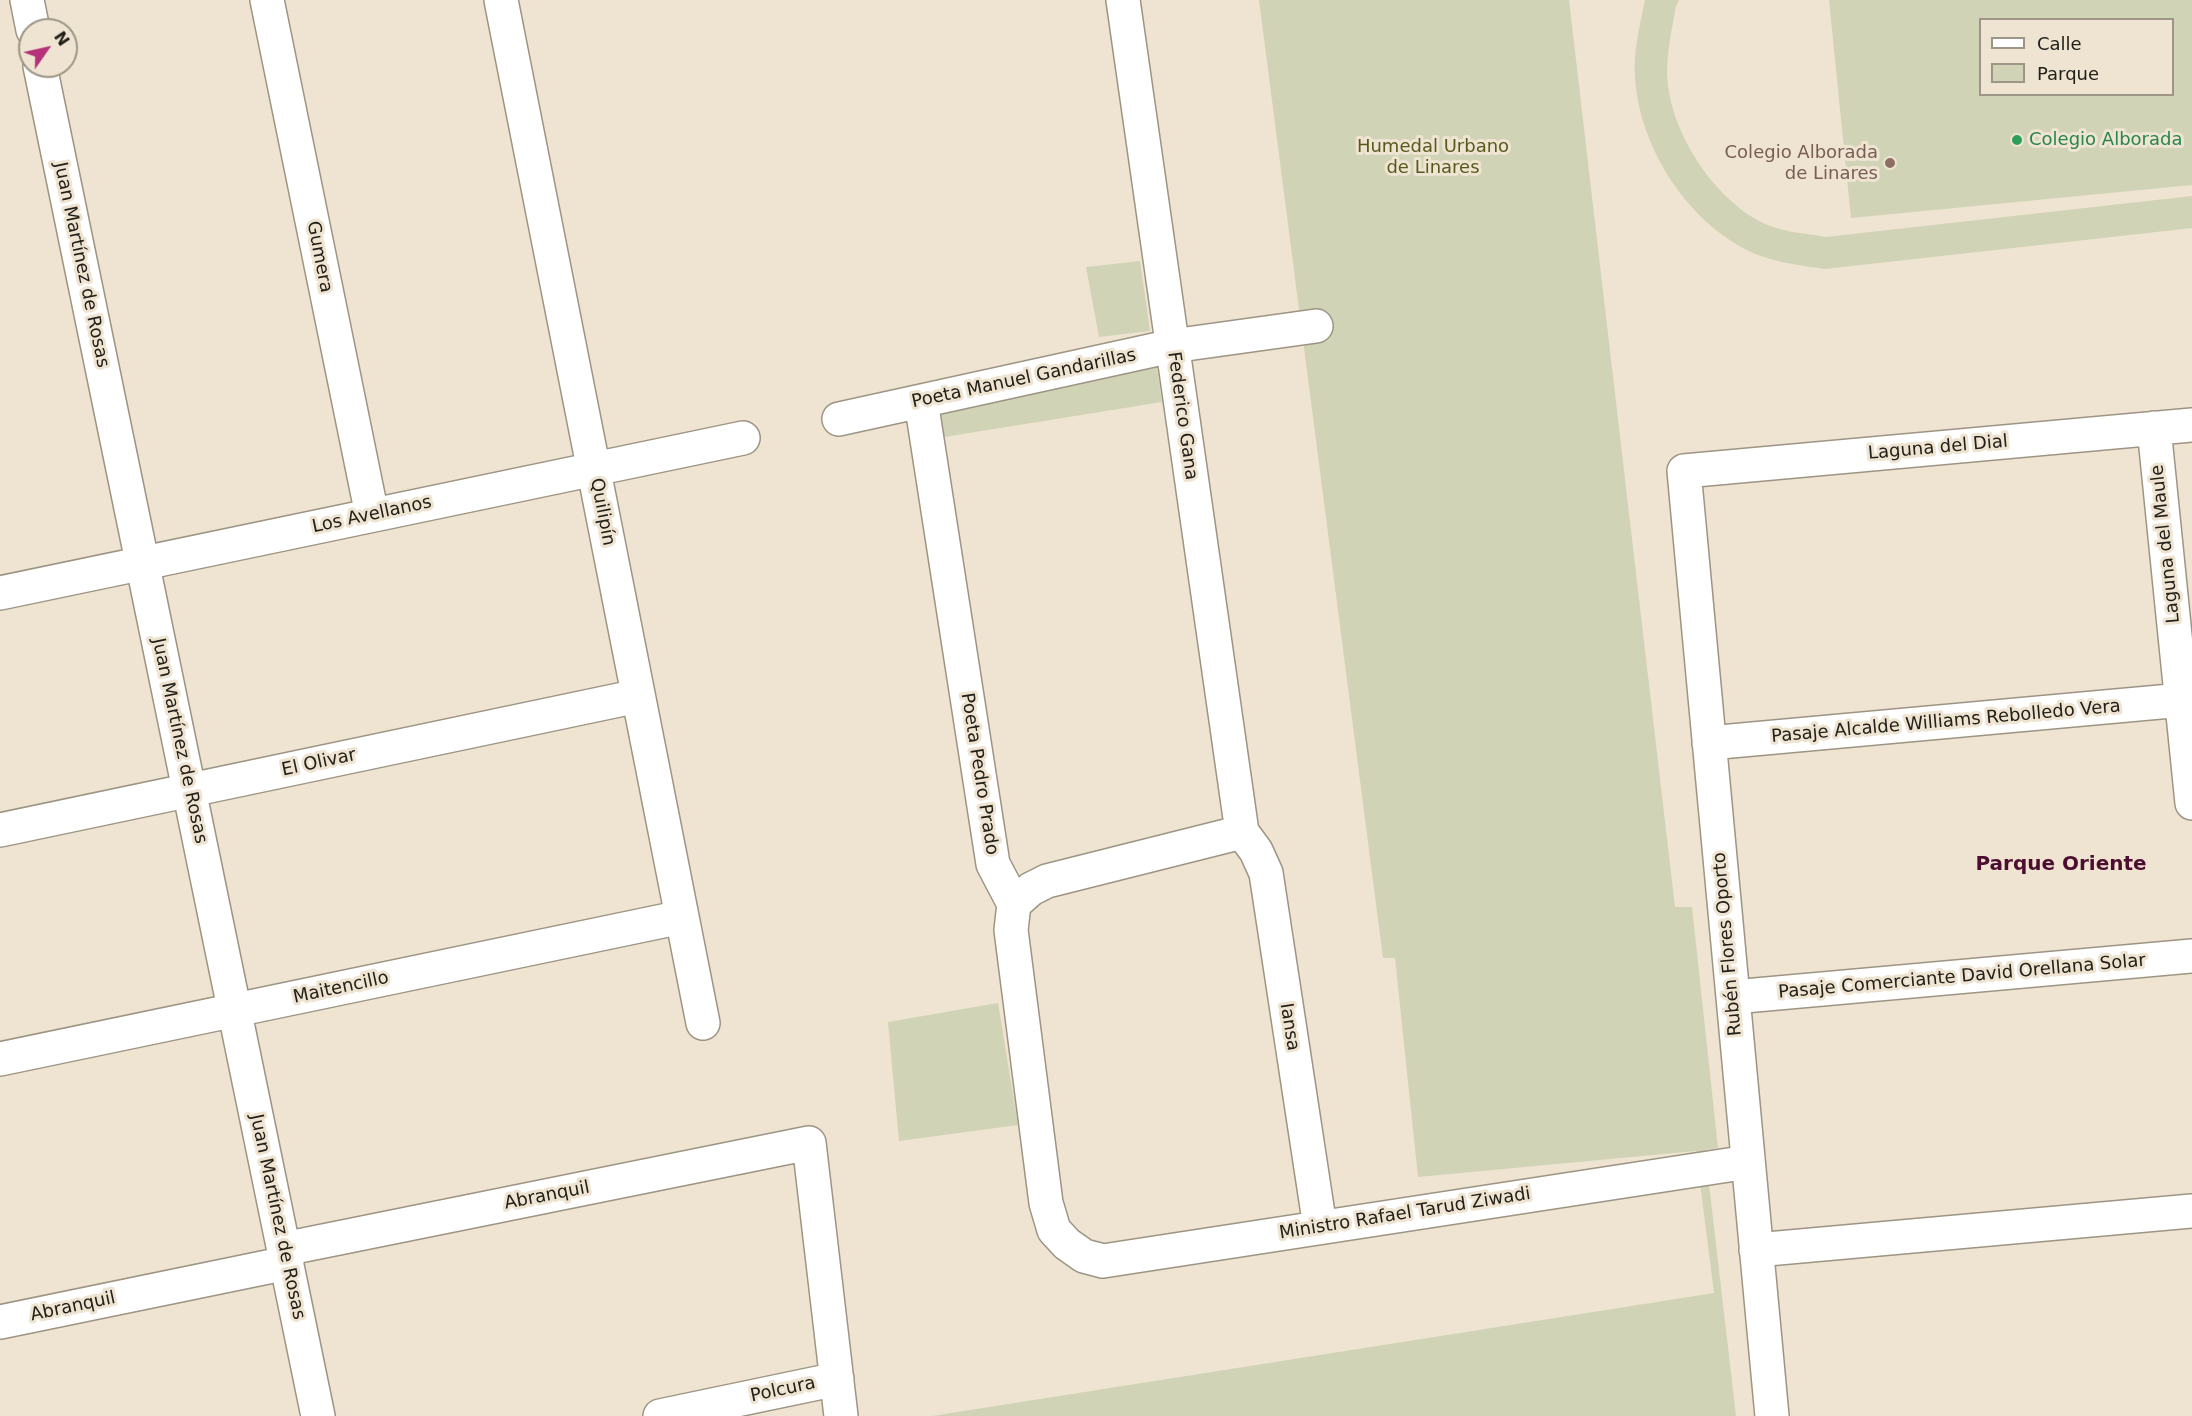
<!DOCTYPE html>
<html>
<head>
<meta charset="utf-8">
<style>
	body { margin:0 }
	#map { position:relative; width:2192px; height:1416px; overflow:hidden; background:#eee4d1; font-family:"DejaVu Sans",sans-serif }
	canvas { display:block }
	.legend { position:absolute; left:1979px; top:18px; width:195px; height:78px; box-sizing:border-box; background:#eee4d1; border:2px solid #9d9687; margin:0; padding:8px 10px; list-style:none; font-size:18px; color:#232019 }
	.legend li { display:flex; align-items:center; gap:12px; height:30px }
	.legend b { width:30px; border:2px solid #9d9687 }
	.north { position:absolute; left:18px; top:18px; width:60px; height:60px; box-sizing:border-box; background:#eee4d1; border:2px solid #9d9687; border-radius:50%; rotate:56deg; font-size:16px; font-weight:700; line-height:24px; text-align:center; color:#232019 }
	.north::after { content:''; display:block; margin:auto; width:21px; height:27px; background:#b5327a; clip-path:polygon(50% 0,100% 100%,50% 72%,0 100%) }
</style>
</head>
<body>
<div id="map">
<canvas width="2192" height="1416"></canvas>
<ul class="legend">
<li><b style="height:8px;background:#fff"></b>Calle</li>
<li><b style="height:16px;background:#d0d3b5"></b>Parque</li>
</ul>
<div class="north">N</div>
</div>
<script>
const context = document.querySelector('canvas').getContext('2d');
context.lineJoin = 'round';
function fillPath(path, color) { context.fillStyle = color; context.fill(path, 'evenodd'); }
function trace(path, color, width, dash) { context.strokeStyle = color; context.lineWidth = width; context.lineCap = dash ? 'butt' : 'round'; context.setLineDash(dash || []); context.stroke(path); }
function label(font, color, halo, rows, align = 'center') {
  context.font = font + ' "DejaVu Sans",sans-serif'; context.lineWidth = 6; context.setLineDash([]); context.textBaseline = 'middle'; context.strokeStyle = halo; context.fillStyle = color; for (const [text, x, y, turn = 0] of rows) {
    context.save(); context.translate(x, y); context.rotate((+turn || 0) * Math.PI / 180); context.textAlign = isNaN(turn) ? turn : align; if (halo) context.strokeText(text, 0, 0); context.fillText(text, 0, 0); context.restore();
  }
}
fillPath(new Path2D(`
	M1259,0H1569L1675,907H1692L1718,1148L1705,1150L1736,1416H932L1714,1293L1696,1151L1418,1177L1395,958H1383Z
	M1645,0H1679L1676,6C1672,28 1667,51 1667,74C1669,129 1710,194 1759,221C1779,232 1803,233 1826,237L2192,196V228L1825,269C1798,265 1769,262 1745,249C1684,217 1639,145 1635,77C1633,51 1640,25 1645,0Z
	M1829,0H2192V185L1851,218ZM1980,20H2172V94H1980Z
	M1140,261L1150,331L1099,337L1086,267Z
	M1156,362L1162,402L944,437L939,412Z
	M998,1003L1018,1125L899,1141L888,1022Z`), '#d0d3b5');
const minor = new Path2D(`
	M27,0L33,30
	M267,0L372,515
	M501,0L703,1023
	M1123,0L1242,832L1256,851L1266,873L1320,1227
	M40,66L318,1416
	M921,401L993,864L1014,904L1011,930L1046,1203L1054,1230L1067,1244L1084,1256L1103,1261L1748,1162
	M839,419L1172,346L1316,326
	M2154,428L2192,803
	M0,593L743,438
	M1709,743L2182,700
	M0,830L638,696
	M1014,904L1031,889L1047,881L1242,832
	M1733,997L2192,956
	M0,1059L682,917
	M284,1249L809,1143L841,1416
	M1756,1250L2192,1211
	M0,1322L287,1263
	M660,1416L837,1379
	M1772,1416L1684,471L2192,425`);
trace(minor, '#9d9483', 36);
trace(minor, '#fff', 33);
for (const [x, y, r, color] of [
	[2017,140,6,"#2e9e5b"],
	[1890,163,6,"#8d6e63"]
]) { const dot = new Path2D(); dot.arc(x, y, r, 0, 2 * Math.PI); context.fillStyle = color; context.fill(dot); trace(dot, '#eee4d1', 2); }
label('18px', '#27864d', '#eee4d1', [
	["Colegio Alborada",2029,140]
], 'left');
label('18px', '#575a1d', '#eee4d1', [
	["Humedal Urbano",1433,147],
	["de Linares",1433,168]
]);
label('18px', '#785e54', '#eee4d1', [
	["Colegio Alborada",1878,153],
	["de Linares",1878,174]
], 'right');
label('18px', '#232019', '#eee4d1', [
	["Gumera",319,257,79],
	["Juan Martínez de Rosas",81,265,78],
	["Poeta Manuel Gandarillas",1024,379,-12],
	["Federico Gana",1182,416,82],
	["Laguna del Dial",1938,448,-5],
	["Quilipín",602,512,79],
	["Los Avellanos",372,515,-12],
	["Laguna del Maule",2166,544,-96],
	["Pasaje Alcalde Williams Rebolledo Vera",1946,722,-5],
	["Juan Martínez de Rosas",179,741,78],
	["El Olivar",319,763,-12],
	["Poeta Pedro Prado",979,774,81],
	["Rubén Flores Oporto",1728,944,-95],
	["Pasaje Comerciante David Orellana Solar",1962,977,-5],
	["Maitencillo",341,988,-12],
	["Iansa",1289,1027,81],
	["Abranquil",547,1196,-11],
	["Ministro Rafael Tarud Ziwadi",1405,1214,-9],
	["Juan Martínez de Rosas",277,1217,78],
	["Abranquil",73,1307,-12],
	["Polcura",783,1390,-12]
]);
label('bold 20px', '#4c0d30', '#eee4d1', [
	["Parque Oriente",2061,865]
]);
</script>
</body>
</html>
